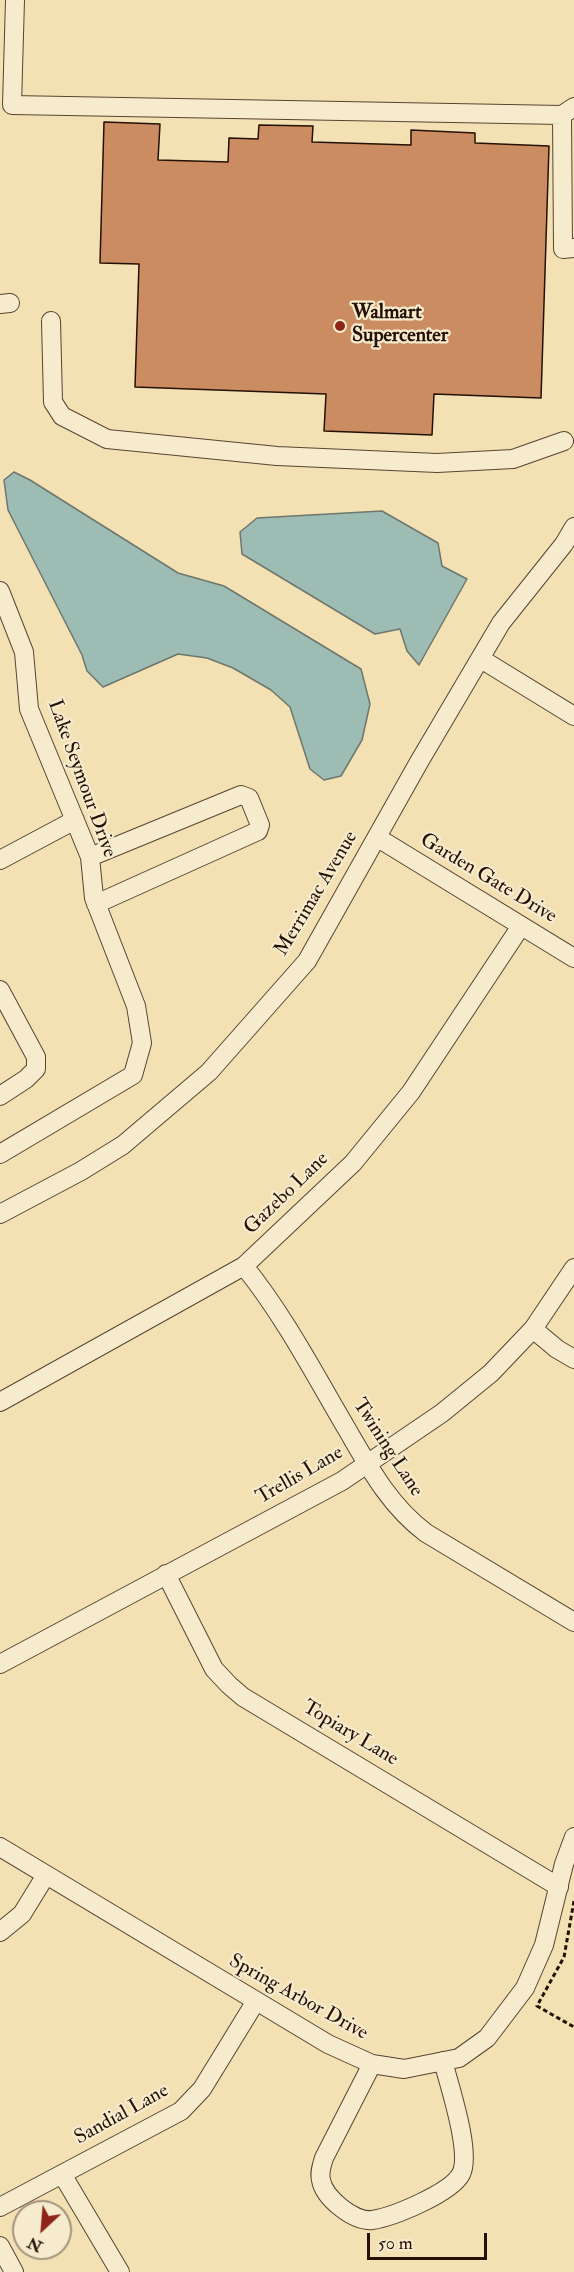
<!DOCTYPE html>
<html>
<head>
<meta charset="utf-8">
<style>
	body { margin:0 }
	#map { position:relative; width:574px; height:2272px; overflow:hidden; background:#f3e0b3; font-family:"IM FELL Double Pica",serif }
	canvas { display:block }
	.north { position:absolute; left:12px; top:2200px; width:60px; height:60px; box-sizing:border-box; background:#f7ebce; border:2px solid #a3937e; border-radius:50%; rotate:206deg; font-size:16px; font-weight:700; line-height:24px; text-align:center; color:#241005 }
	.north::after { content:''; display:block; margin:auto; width:21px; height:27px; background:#8f2418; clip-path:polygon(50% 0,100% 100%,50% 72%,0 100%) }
	.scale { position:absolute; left:367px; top:2233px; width:120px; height:27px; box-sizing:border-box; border:3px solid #241005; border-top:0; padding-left:8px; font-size:18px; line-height:21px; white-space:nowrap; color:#241005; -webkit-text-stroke:4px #f7ebce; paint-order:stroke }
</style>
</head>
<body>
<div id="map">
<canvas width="574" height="2272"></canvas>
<div class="north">N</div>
<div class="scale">50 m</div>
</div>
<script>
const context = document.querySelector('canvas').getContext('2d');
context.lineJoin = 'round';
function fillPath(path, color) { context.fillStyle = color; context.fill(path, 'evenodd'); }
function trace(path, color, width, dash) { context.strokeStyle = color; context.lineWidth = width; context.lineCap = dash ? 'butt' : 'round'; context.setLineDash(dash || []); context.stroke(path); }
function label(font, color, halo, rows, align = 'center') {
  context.font = font + ' "IM FELL Double Pica",serif'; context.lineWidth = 4.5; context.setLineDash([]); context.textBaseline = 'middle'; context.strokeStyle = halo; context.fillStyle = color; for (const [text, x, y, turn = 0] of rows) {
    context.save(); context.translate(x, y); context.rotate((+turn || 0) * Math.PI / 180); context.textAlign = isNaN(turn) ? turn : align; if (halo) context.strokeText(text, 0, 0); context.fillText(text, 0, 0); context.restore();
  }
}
const water = new Path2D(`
	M14,472L30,480L178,573L224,586L361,669L370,704L362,740L341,776L324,780L310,769L290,707L271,690L233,668L207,658L178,654L103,687L87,671L82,655L8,510L4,480Z
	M382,511L438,543L442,566L467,579L419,665L407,651L400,629L375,634L242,554L240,532L257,518Z`);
fillPath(water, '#9dbcb3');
trace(water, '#6d776d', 1.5);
const building = new Path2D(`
	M104,122L160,124L158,160L228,162L229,138L258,139L259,125L313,126L312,142L411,145V130L475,133V143L549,146L541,398L434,394L432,435L324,431L326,394L135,387L139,264L100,263Z`);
fillPath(building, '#cc8c61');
trace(building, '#241005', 1.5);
const minor = new Path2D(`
	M15,0L12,105L562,115L574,107
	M562,115L563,249L574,248
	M0,304L10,303
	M51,321L53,402L62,416L107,439L277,456L437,463L513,459L564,441
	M0,591L24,652L29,709L90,857L94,898L136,1006L142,1043L133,1075L0,1154
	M481,659L574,716
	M378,838L574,958
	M90,857L241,795L249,798L260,825L258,831L96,904
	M0,860L75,820
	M0,990L36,1057V1069L26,1079L0,1096
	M0,1214L81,1171L123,1145L209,1072L307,961L419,762L501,623L564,544L574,527
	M244,1266C285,1317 315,1375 348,1431C370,1469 390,1506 426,1533L574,1622
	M533,1329L557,1349L574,1359
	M0,1402L244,1266L353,1163L411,1092L521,926
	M166,1574L214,1669L229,1685L243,1697L559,1887
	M0,1664L342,1481L442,1413L491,1373L533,1329L574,1268
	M0,1847L328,2044L372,2064L404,2069L459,2058L487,2038L525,1988L544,1945L564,1864L574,1837
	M0,1932L22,1914L46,1875
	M372,2064L324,2158C322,2165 319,2172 321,2180C324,2198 354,2222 372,2220C393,2217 451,2193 461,2174C472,2153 449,2085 443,2061
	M62,2174L120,2272
	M0,2207L181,2111L202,2089L256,2001
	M0,2246L14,2272`);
trace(minor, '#584430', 20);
trace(new Path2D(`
	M574,1901L564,1957L537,2006L574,2027`), '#241005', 3, [4.5, 3]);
trace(minor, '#f7ebce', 18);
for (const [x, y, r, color] of [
	[340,326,6,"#8f2418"]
]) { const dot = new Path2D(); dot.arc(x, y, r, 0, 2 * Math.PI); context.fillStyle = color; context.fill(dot); trace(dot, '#f7ebce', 2); }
label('bold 20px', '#241005', '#f7ebce', [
	["Walmart",352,314],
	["Supercenter",352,337]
], 'left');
label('20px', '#241005', '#f7ebce', [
	["Lake Seymour Drive",81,779,70],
	["Garden Gate Drive",488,879,31],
	["Merrimac Avenue",317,894,-59],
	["Gazebo Lane",287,1194,-44],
	["Twining Lane",387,1448,57],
	["Trellis Lane",300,1476,-30],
	["Topiary Lane",350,1734,31],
	["Spring Arbor Drive",298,1998,29],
	["Sandial Lane",122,2115,-29]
]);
</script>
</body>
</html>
